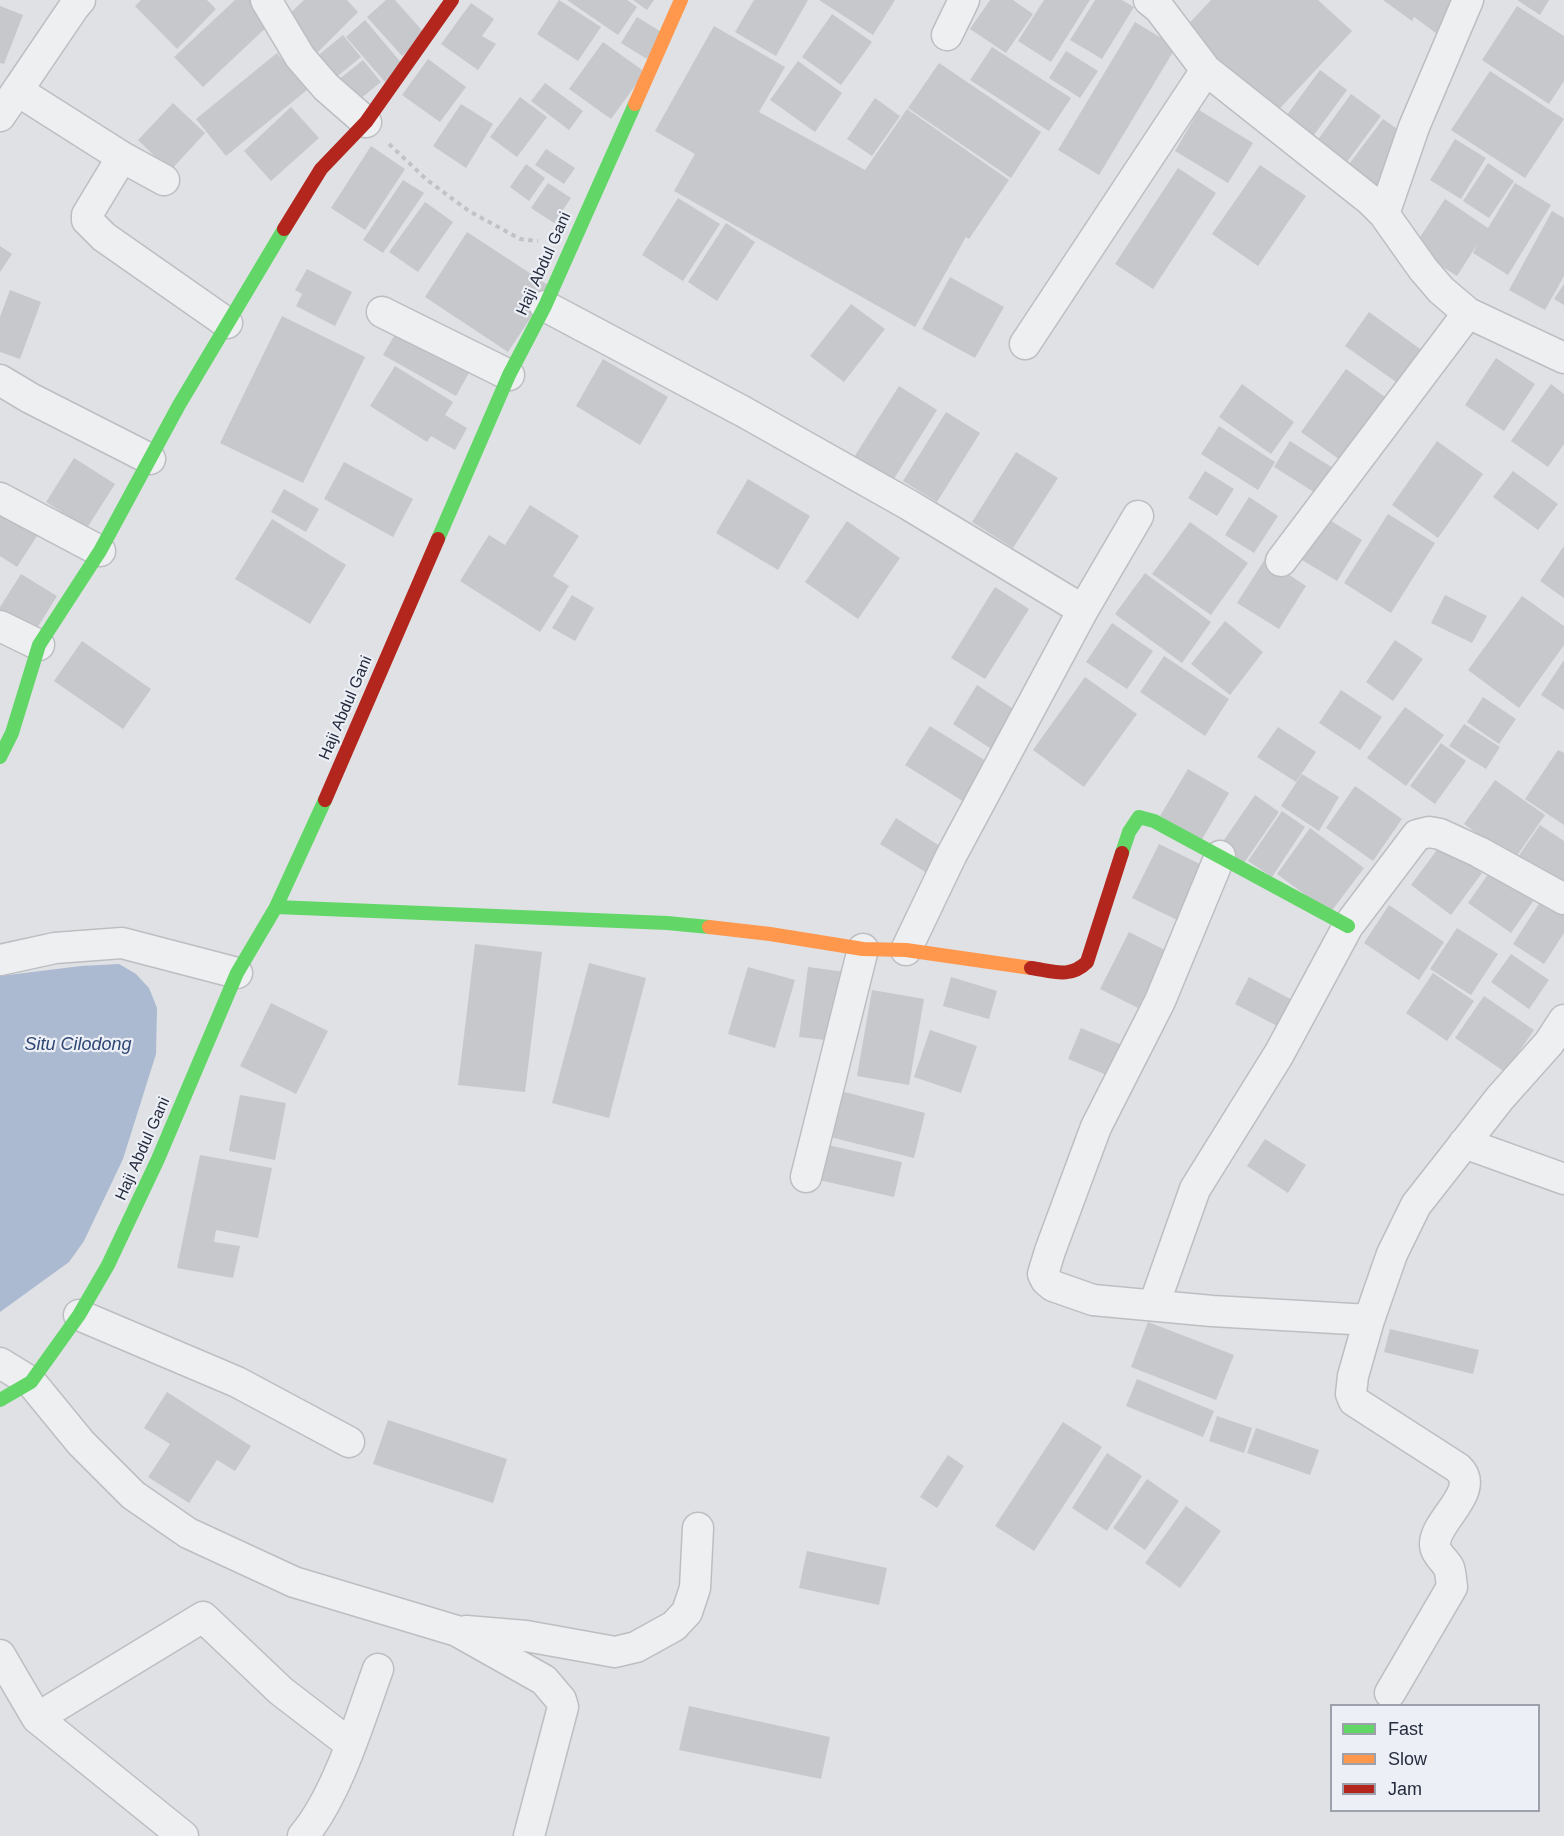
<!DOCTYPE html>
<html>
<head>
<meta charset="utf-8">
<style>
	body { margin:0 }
	#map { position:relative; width:1564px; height:1836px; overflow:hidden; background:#dfe1e4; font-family:Arial,sans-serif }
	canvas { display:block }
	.legend { position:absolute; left:1330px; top:1704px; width:210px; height:108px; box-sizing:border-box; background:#eceff5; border:2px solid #9ca1ac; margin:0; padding:8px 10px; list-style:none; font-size:18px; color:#252c3e }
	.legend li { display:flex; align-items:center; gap:12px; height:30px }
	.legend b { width:30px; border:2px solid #9ca1ac }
</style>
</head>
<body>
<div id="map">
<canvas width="1564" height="1836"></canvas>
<ul class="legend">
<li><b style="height:8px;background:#63d668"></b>Fast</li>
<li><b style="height:8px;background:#ff974d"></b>Slow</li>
<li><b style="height:8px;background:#b3261e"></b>Jam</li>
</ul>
</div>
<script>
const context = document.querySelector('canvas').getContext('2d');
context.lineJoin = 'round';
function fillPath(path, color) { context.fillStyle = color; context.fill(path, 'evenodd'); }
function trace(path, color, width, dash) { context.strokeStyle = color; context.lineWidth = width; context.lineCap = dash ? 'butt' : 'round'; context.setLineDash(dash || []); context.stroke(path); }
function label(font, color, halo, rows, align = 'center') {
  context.font = font + ' Arial,sans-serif'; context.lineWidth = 4.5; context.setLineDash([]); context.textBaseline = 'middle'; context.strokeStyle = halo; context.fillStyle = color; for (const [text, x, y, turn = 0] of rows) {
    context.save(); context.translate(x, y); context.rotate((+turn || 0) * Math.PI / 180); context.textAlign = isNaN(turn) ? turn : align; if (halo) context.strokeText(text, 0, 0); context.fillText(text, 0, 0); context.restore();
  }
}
fillPath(new Path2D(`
	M119,964L136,974L149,988L157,1008L156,1054L123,1159L84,1241L69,1262L0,1312V976L81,966Z`), '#abbad1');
fillPath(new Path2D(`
	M141,0H207L216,9L177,49L135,6Z
	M235,0H252L272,22L203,87L174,57Z
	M304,0H347L358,12L316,54L282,21Z
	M386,0H395L426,35L402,56L367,17Z
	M559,0L601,27L578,61L537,34Z
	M567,0H627L637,7L618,35Z
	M633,0H654L647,10Z
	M754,0H808L776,56L735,32Z
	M819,0H895L873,35Z
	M990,0H1013L1033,14L1006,53L970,29Z
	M1044,0H1090L1051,62L1018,41Z
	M1095,0H1122L1134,7L1102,59L1070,40Z
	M1211,0H1318L1352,31L1271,118L1180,33Z
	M1383,0H1461L1440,36L1414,17L1412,21Z
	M1517,0H1549L1540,15Z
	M471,3L494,19L482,36L496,44L478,70L441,44Z
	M0,6L23,15L4,64L0,63Z
	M1517,6L1564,36V81L1549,104L1482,60Z
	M832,14L872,42L841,85L802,57Z
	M637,17L663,33L647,59L621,43Z
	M365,20L404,66L385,82L346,37Z
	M1135,22L1176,47L1099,175L1058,150Z
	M714,26L785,67L759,112L865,170L907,109L1009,180L969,239L966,237L915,327L674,191L695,154L655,131Z
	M343,35L361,57L328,84L310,62Z
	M603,42L645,72L611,119L569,89Z
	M992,47L1071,98L1049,131L970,80Z
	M1066,51L1098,71L1080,98L1049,78Z
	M277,53L307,90L226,156L196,119Z
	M428,59L466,87L440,122L402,95Z
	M363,60L381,82L355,103L337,81Z
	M798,61L842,93L815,132L770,100Z
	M939,63L1041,132L1011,178L908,108Z
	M1320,70L1347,90L1308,143L1281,123Z
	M1490,71L1564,119L1525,178L1451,130Z
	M545,83L583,111L569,130L531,101Z
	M1351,94L1381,116L1344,166L1314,145Z
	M520,97L547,117L517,157L490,137Z
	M875,98L900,116L872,156L847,139Z
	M173,103L205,133L170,171L138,140Z
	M461,104L493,124L466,168L433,146Z
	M291,107L319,138L271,181L244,151Z
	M1199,110L1253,143L1228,183L1175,151Z
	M1383,119L1410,138L1371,192L1343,172Z
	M1455,139L1486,158L1461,199L1430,180Z
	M371,146L405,169L365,230L331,208Z
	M546,149L575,168L564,184L535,165Z
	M1488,163L1514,181L1489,218L1463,201Z
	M526,164L545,178L529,201L510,187Z
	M1260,165L1306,196L1258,266L1212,234Z
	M1178,168L1216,193L1153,289L1115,264Z
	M403,180L424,193L383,253L363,240Z
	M548,183L571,198L554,223L531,208Z
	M1515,183L1551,205L1508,275L1473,253L1478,243L1457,276L1413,248L1445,199L1488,228Z
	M678,198L720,224L683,281L642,255Z
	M425,202L453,222L418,272L389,252Z
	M1552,211L1564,218V276L1545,310L1509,290Z
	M726,223L755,242L717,301L688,282Z
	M467,232L551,287L508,352L425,297Z
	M0,246L12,254L0,272Z
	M307,269L352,292L335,326L296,306L302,294L295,290Z
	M950,277L1004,307L975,358L922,329Z
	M1564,284V305L1554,299Z
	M10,290L41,302L20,359L0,352V317Z
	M851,304L885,329L844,382L810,356Z
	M1369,312L1423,351L1399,384L1345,346Z
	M282,316L365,357L303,483L220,443Z
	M401,324L474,364L456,396L383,355Z
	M1496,358L1535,384L1504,431L1465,405Z
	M603,359L668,397L640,445L576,406Z
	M395,366L453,402L445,415L467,428L455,450L431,436L427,442L370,406Z
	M1346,369L1395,404L1350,467L1301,432Z
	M1242,384L1294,422L1271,454L1219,417Z
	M1551,384L1564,394V444L1548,467L1511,441Z
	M899,386L937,410L890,485L851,462Z
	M946,412L980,433L937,502L903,481Z
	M1219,426L1275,462L1258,490L1201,454Z
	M1290,441L1341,473L1325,499L1274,467Z
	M1437,441L1483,474L1438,538L1392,505Z
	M1016,452L1058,478L1013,548L972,522Z
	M74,458L115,484L87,528L46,502Z
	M344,462L413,499L393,537L324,499Z
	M1205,471L1234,489L1217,516L1188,498Z
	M1513,471L1558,504L1538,530L1493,497Z
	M748,479L810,516L778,570L716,533Z
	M284,489L319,509L306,532L271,512Z
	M1249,497L1278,516L1254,553L1225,535Z
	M530,505L579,536L553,576L569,586L540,632L460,581L489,535L505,545Z
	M0,508L39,533L17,567L0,556Z
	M1388,514L1435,543L1391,613L1344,583Z
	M1323,516L1362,540L1337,581L1297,557Z
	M272,519L346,565L310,624L235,579Z
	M847,521L900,558L858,619L805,582Z
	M1190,522L1248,563L1211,615L1152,574Z
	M1564,546V598L1540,581Z
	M1265,559L1306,586L1279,629L1237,603Z
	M1145,573L1211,622L1182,663L1115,614Z
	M21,574L57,596L34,633L0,612V607Z
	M995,587L1029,609L985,679L951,658Z
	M572,595L594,608L575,641L552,628Z
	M1445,595L1487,616L1472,643L1431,623Z
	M1522,596L1564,626V645L1519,708L1468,670Z
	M1225,621L1263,652L1230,695L1191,664Z
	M1112,623L1153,651L1127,689L1086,662Z
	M1395,640L1423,659L1393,701L1366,682Z
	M82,641L151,689L123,729L54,681Z
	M1164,656L1229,699L1205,736L1140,692Z
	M1564,660V710L1541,695Z
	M1085,677L1137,714L1084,787L1033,750Z
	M977,685L1018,712L993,750L953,724Z
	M1341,690L1382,717L1360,750L1319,723Z
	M1483,697L1516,719L1499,744L1467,722Z
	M1405,707L1444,735L1406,786L1367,758Z
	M1464,724L1500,747L1486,769L1449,746Z
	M930,726L994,766L969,805L905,765Z
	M1278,727L1316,752L1296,782L1257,757Z
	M1441,743L1466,761L1435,804L1410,786Z
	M1558,750L1564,753V825L1525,799Z
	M1188,769L1229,793L1201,841L1160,816Z
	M1302,774L1339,797L1319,831L1281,806Z
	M1495,780L1545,815L1514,860L1464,824Z
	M1355,786L1402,819L1373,861L1326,828Z
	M1255,795L1279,812L1244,863L1220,846Z
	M1282,811L1305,827L1272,877L1248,861Z
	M896,818L946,850L930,875L880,844Z
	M1540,825L1564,841V896L1515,861Z
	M1310,828L1364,868L1330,913L1277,874Z
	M1442,843L1482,873L1451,915L1411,885Z
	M1159,844L1204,866L1177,920L1132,898Z
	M1491,870L1534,900L1511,933L1468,903Z
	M1546,893L1564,905V933L1544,964L1513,944Z
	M1389,905L1444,942L1419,980L1364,943Z
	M1457,928L1498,954L1471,995L1430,969Z
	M1129,932L1167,951L1138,1008L1100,989Z
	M475,944L542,952L525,1092L458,1085Z
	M1511,954L1549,980L1529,1009L1491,982Z
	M589,963L646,978L609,1118L552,1103Z
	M748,967L795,980L775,1048L728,1034Z
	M808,967L845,972L835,1041L799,1037Z
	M1433,973L1474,1001L1447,1041L1406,1013Z
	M951,977L997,991L989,1019L943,1006Z
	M1249,977L1296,1002L1281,1028L1235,1004Z
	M872,990L924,999L909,1085L857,1076Z
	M1484,996L1534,1030L1505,1072L1455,1038Z
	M271,1003L328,1031L296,1094L240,1066Z
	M1081,1028L1127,1047L1114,1078L1068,1059Z
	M930,1030L977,1046L961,1093L914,1077Z
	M837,1090L925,1113L914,1158L826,1136Z
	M240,1095L286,1103L275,1160L229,1151Z
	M1265,1139L1306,1165L1288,1193L1247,1166Z
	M828,1145L902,1162L894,1197L819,1180Z
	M200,1155L272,1168L258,1238L216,1230L214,1242L240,1246L233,1278L177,1268Z
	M1148,1322L1234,1355L1216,1400L1131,1367Z
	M1390,1329L1479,1350L1473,1374L1384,1352Z
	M1137,1379L1214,1411L1203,1437L1126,1406Z
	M167,1392L251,1446L235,1471L217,1460L189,1503L148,1477L170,1444L144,1428Z
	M1217,1416L1252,1428L1244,1453L1209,1441Z
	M388,1420L507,1459L493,1503L373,1464Z
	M1063,1422L1102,1447L1034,1551L995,1526Z
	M1256,1428L1319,1450L1310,1475L1247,1453Z
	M1107,1453L1142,1476L1107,1531L1072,1508Z
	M948,1455L964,1466L937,1508L920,1497Z
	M1147,1479L1179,1501L1145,1550L1113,1528Z
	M1186,1506L1221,1531L1180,1588L1145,1563Z
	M807,1551L887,1568L879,1605L799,1588Z
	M689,1706L830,1737L821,1779L679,1750Z`), '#c6c8cc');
const street = new Path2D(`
	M266,0L300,57L326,87L366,122
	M1149,0L1159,8L1206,70L1370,200L1384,214L1423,269L1441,290L1468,313L1564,358
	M947,35L964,0
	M18,91L122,157L164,180
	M0,116L74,7L80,0
	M122,157L87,215V220L104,237L227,323
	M1384,214L1414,127L1468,0
	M545,306L744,412L909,505L1083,610
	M382,312L509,375
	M1025,344L1206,70
	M0,380L30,398L150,459
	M0,498L100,551
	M1281,561L1468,313
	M0,626L39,645
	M1220,856L1160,1001L1096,1127L1050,1251L1043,1274L1046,1280L1053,1286L1093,1300L1212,1311L1369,1320
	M906,950L951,856L1083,610L1138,516
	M0,960L55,948L122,943L237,973
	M1464,1143L1564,1179
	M806,1177L863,949
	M1154,1305L1195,1189L1279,1054L1348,926L1417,835L1429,832L1440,834L1479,852L1564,899
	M79,1315L237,1382L349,1442
	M0,1363L31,1382L81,1443L133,1495L188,1533L294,1582L457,1631L544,1680L561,1700L563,1707L529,1836
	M466,1631L526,1636L615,1652L636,1647L674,1626L687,1612L695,1588L698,1528
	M0,1655L37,1718L183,1836
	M1390,1693L1452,1587C1451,1581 1451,1574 1449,1568C1445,1560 1435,1554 1435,1544C1435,1520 1482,1491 1458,1468L1354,1401L1351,1394L1353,1376L1369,1320L1392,1254L1416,1205L1500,1098L1549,1043L1564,1020
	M37,1718L203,1617L281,1691L350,1744
	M303,1836C337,1796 360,1719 378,1669`);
trace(street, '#bcbec2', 33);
trace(new Path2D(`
	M389,144L427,180L469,211L520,239L538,241`), '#c1c2c7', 4, [4.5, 4.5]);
trace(street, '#eeeff1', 30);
trace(new Path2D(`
	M438,539L509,375L545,306L635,104
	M0,757L12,733L39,645L100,551L179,405L284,229
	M1122,853L1129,832L1139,817L1154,821L1348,926
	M276,907L667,923L709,927
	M0,1400L31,1382L79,1315L108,1265L158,1159L237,973L276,907L325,800`), '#63d668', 14);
trace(new Path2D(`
	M635,104L681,0
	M709,927L770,934L863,949L906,950L1031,968`), '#ff974d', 14);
trace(new Path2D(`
	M284,229L321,169L366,122L452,0
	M325,800L438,539
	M1031,968C1052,971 1070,979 1087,962L1122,853`), '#b3261e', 14);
label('16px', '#252c3e', '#eceff5', [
	["Haji Abdul Gani",544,264,-66],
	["Haji Abdul Gani",346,708,-67],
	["Haji Abdul Gani",143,1149,-66]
]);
label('italic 18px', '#2e4774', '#eceff5', [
	["Situ Cilodong",78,1045]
]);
</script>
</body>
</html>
